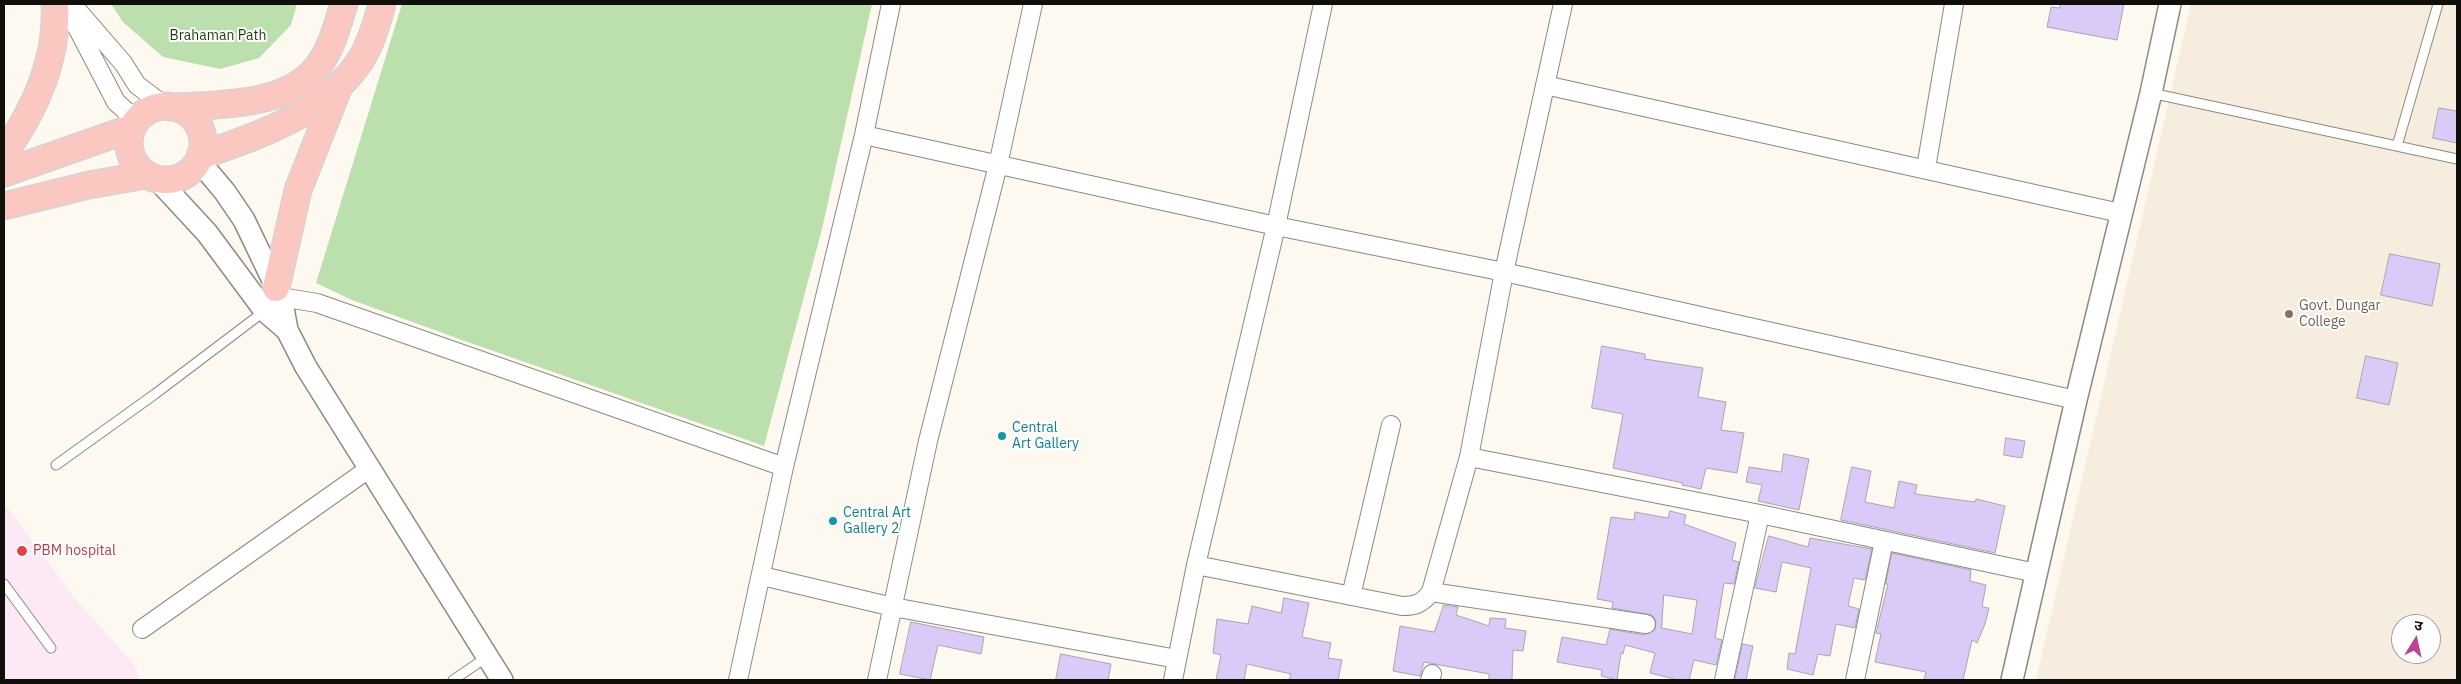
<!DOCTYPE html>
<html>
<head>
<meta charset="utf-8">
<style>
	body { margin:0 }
	#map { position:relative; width:2461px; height:684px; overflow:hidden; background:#fdf8f0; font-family:"IBM Plex Sans","Noto Sans Devanagari",sans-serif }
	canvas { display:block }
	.frame { position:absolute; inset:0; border:5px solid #110f0c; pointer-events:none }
	.north { position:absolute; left:2391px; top:614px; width:50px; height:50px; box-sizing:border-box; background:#fff; border:1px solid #a09f9e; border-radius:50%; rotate:10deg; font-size:14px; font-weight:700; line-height:20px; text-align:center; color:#110f0c }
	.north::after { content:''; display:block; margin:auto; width:18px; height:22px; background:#bf4393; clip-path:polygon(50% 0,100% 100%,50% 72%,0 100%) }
</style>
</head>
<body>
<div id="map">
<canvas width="2461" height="684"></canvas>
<div class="frame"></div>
<div class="north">उ</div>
</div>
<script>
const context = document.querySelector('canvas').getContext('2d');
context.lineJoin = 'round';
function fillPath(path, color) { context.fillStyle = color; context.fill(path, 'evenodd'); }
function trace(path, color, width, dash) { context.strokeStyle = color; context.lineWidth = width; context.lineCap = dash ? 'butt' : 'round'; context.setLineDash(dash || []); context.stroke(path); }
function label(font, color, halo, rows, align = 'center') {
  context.font = font + ' "IBM Plex Sans",sans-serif'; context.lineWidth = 4; context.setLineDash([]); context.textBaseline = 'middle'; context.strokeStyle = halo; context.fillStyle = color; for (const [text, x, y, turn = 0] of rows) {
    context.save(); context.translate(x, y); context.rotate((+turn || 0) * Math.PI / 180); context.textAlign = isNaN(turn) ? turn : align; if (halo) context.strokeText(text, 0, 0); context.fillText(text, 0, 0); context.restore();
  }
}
fillPath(new Path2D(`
	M2191,4H2457V680H2036ZM2401,624H2431V654H2401Z`), '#f7edde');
fillPath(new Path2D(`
	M4,503L75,599L133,663L141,680H4Z`), '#fde8f5');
fillPath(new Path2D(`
	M111,4H297L291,25L259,58L220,69L163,57L123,22Z
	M402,4H872L822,229L764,446L462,340L352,300L316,283Z`), '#bbe0ad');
const building = new Path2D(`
	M2060,4H2124L2117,40L2047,27L2051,7L2060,8Z
	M2439,108L2457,111V143L2433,138Z
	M2390,254L2440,264L2432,306L2381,295Z
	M1602,346L1645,354V359L1703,368L1698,397L1726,402L1721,430L1744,433L1737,473L1706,468L1701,489L1682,485L1683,483L1613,468L1623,414L1592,408Z
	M2366,356L2398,363L2389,405L2357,398Z
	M2006,438L2025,441L2022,458L2004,455Z
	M1784,454L1809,459L1799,510L1758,501L1762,485L1746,482L1749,467L1781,472Z
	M1852,467L1871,471L1865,502L1894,508L1899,481L1917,485L1915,494L1975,502L1976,499L2005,506L1995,553L1841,520Z
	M1670,511L1686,515L1684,524L1736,543L1732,560L1739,562L1734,584L1724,583L1715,638L1722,640L1716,665L1694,660L1689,680H1678L1650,673L1655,653L1625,645L1623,654L1621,653L1617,680L1601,676L1602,670L1557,662L1562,637L1606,645L1610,629L1644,635L1655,630L1656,621L1652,615L1612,608L1613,602L1597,599L1611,517L1634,520L1635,512L1668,518ZM1664,595L1697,600L1692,634L1662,628Z
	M1769,536L1808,547L1810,538L1872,549L1865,580L1854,578L1848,606L1859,609L1855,628L1836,624L1830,656L1818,654L1813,675L1787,669L1789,653L1795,654L1811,568L1782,562L1776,592L1755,588Z
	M1892,553L1971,570L1970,581L1986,585L1982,607L1989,608L1985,624L1977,643L1972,640L1963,680H1924L1926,672L1875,662L1881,634L1876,633L1888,584H1886Z
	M1284,598L1309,603L1302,637L1331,643L1328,658L1342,660L1338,680H1289L1291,674L1247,664L1244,680H1216L1221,655L1213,653L1217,619L1248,624L1252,606L1281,613Z
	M1444,605L1458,607L1456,615L1489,626L1490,618L1506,619L1505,628L1526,631L1523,651L1513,650L1512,680H1489V674L1424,662L1420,676L1393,671L1400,626L1434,632Z
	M911,622L984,637L981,654L938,645L930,680L900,674Z
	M1743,644L1753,646L1746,680H1735Z
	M1061,654L1111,664L1108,680H1056Z`);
fillPath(building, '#d9caf7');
trace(building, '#a9a6af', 1);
const service = new Path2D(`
	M2151,93L2457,159
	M2397,146L2438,4
	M56,465L155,394L266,310
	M4,584L51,648
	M453,680L487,657`);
const minor = new Path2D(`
	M72,4L123,63L137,85L165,106
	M68,10L116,102L137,121
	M1545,85L2120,213
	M864,135L1276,226L1504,272L2076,400
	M1926,168L1954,4
	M281,297L317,303L784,467
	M1469,457L1760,514L2036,573
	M1196,565L1402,606C1415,606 1422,604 1431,592L1469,457L1504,272L1563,4
	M762,576L893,607L1177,659
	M1431,592L1646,624
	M1351,596L1391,425
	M142,629L370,468
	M738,680L784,467L864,135L891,4
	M877,680L928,441L998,165L1033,4
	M1173,680L1196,565L1276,226L1323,4
	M1430,680L1432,674
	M1724,680L1760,514
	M1855,680L1884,541`);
const tertiary = new Path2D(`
	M199,161L225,192L244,220L281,297L287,330L306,367L502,680
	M158,180L207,233L265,311L287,330
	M2012,680L2076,400L2151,93L2170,4`);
const primary = new Path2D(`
	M129 143a37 37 0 1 1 74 0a37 37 0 1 1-74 0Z
	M171,107C215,105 283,107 315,70C331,52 337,26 344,4
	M4,153C35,110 58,59 55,4
	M200,156C257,136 325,114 360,61C371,44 377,23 382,4
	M4,173L132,128
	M4,206L89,185L146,175
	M276,288L298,190L339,86`);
trace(service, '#8e8982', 11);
trace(minor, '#8e8982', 20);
trace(tertiary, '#8e8982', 24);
trace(primary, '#d4d4d3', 29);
trace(service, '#fff', 9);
trace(minor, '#fff', 18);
trace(tertiary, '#fff', 21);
trace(primary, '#fbc8c1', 26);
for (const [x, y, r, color] of [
	[2289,314,5,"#8d6e63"],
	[1002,436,5,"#0f9aa8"],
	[833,521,5,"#0f9aa8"],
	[22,551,6,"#e0444e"]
]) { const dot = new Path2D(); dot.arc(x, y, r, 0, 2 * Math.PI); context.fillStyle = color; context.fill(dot); trace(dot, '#fff', 2); }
label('14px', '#1b3d09', '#fff', [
	["Brahaman Path",218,36]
]);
label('14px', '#785e54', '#fff', [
	["Govt. Dungar",2299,306],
	["College",2299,322]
], 'left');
label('14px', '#0d838f', '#fff', [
	["Central",1012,428],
	["Art Gallery",1012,444],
	["Central Art",843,513],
	["Gallery 2",843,529]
], 'left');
label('14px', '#be3a42', '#fff', [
	["PBM hospital",33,551]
], 'left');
</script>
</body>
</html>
